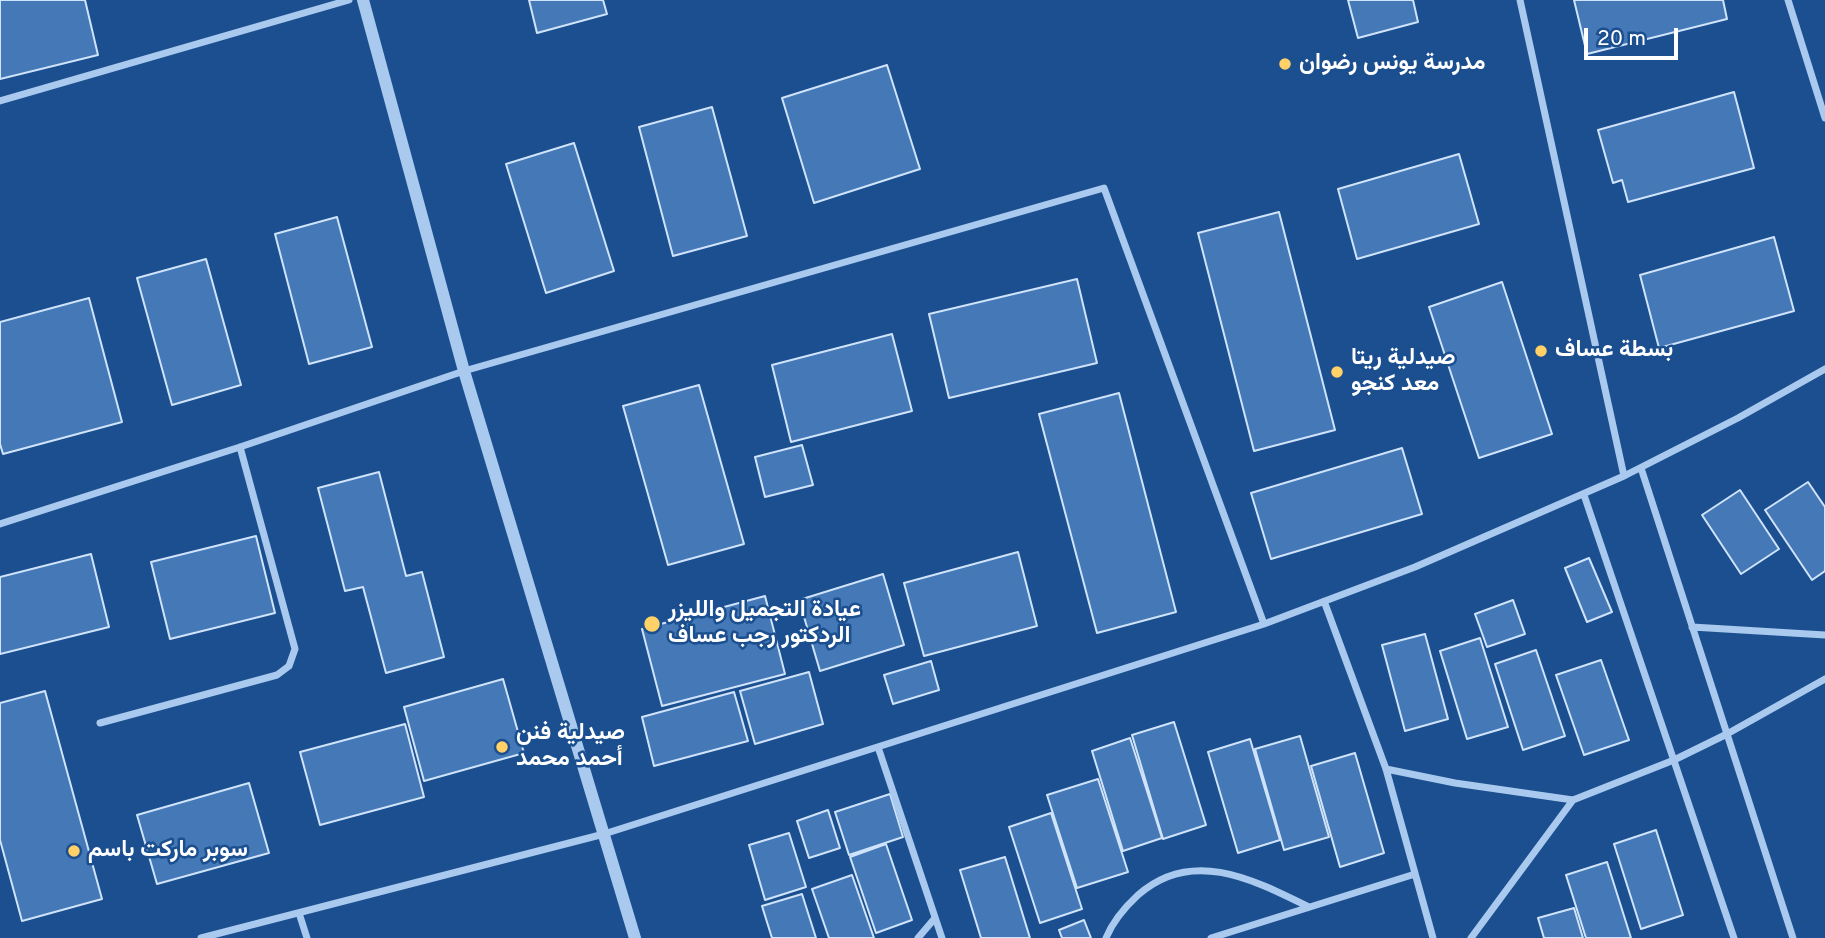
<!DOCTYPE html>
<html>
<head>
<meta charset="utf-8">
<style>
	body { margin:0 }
	#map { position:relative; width:1825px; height:938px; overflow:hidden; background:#1b4f8f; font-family:Overpass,sans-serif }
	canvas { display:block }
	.scale { position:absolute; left:1584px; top:28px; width:94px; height:32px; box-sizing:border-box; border:4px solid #fff; border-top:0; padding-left:9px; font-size:21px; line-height:24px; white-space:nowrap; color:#fff; -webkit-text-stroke:5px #1b4f8f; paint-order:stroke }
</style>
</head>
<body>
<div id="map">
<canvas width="1825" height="938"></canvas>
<div class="scale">20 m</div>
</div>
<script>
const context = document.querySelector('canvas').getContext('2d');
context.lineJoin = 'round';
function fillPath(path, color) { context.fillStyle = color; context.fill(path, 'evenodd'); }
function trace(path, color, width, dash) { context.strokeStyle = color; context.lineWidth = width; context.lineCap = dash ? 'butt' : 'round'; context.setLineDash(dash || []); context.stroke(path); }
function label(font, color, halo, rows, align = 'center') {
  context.font = font + ' Overpass,Vazirmatn,sans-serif'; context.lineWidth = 5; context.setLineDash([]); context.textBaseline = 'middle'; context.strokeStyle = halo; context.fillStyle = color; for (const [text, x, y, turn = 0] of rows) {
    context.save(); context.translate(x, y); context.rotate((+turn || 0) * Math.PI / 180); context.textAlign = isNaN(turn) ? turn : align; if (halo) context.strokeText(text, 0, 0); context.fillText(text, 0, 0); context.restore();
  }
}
const building = new Path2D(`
	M0,0H85L98,55L0,79Z
	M529,0H603L607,14L537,33Z
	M1348,0H1413L1418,22L1358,38Z
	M1574,0H1723L1727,19L1587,54Z
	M887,65L920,169L814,203L782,98Z
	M1734,92L1754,168L1628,202L1622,180L1613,183L1598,130Z
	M712,107L747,236L673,256L639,127Z
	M574,143L614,271L546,293L506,164Z
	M1459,154L1479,224L1357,259L1338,189Z
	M1279,212L1335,430L1254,451L1198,233Z
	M337,217L372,347L309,364L275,234Z
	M1774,237L1794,311L1659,348L1640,275Z
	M206,259L241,385L172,405L137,278Z
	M1077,279L1097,363L949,398L929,314Z
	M1502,282L1552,434L1479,458L1429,307Z
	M89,298L122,422L3,454L0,444V322Z
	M892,334L912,411L791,442L772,365Z
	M699,385L744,544L668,565L623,406Z
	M1119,393L1176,612L1097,633L1039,414Z
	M802,445L813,485L765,497L755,457Z
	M1402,448L1422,514L1271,559L1251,493Z
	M379,472L406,576L422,572L444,657L386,673L363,587L345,591L318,488Z
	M1808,482L1825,507V571L1812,580L1765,510Z
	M1740,490L1779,549L1741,574L1702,515Z
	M256,536L275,613L170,639L151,562Z
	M1018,552L1037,626L924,656L904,583Z
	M91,554L109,627L0,654V577Z
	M1589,558L1612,612L1587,622L1565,568Z
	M883,574L904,645L820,671L799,600Z
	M765,596L785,674L662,706L642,629Z
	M1513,600L1525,634L1487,647L1475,614Z
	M1425,634L1448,719L1405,731L1382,645Z
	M1480,638L1508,727L1467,739L1440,651Z
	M1536,650L1565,736L1523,750L1495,664Z
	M1601,660L1629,740L1584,755L1556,675Z
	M931,661L939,690L893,704L884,675Z
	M809,672L823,724L755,744L740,691Z
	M503,679L524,753L424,781L404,707Z
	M45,691L102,899L22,921L0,840V703Z
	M734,692L748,741L654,766L642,717Z
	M1174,722L1206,825L1163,839L1132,735Z
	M405,724L424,797L320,825L300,752Z
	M1300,736L1329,837L1284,850L1255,749Z
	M1130,738L1162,838L1123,851L1092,751Z
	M1250,739L1280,840L1238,853L1208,752Z
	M1355,753L1384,853L1340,867L1311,766Z
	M1098,779L1128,872L1077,888L1047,795Z
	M249,783L269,853L157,884L137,815Z
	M890,794L903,837L849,855L835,812Z
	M828,810L840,848L809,858L797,821Z
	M1051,813L1082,909L1040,923L1009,827Z
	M1656,830L1683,915L1641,929L1614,844Z
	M789,833L806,887L765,900L749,845Z
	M886,844L912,920L876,933L850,857Z
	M1005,857L1030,938H981L960,870Z
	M1607,862L1631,938H1586L1566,875Z
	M852,875L874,938H829L812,889Z
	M802,894L816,938H772L762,906Z
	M1574,908L1583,938H1544L1538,918Z
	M1084,920L1091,938H1062L1059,930Z`);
fillPath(building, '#4478b7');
trace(building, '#cfe3fa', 2);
trace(new Path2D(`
	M1520,0L1624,476
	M1788,0L1825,118
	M0,101L349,0
	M1641,468L1793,938
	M1584,495L1734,938
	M0,524L240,447L464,371L1104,188L1264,624
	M1324,601L1386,769L1433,938
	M1692,627L1825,635
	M100,723L277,675L289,666L295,649L240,447
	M878,747L942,938
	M1386,769L1455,783L1573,800L1674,760L1727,734L1825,679
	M299,913L307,938
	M201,938L604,834L1264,624L1415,567L1624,476L1738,418L1825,369
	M918,938L935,918
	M1106,938C1113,921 1124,908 1138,895C1192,847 1254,880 1309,907
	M1211,938L1415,874
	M1471,938L1573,800`), '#a9c9ee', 7);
trace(new Path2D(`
	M363,0L464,371L635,938`), '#a9c9ee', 12);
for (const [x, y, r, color] of [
	[1285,64,7,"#ffd166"],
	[1541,351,7,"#ffd166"],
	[1337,372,7,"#ffd166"],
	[652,624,9,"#ffd166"],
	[502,747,7,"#ffd166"],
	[74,851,7,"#ffd166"]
]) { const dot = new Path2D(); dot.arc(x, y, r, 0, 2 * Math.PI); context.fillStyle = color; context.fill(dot); trace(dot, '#1b4f8f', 2.5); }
label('bold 23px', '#fff', '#1b4f8f', [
	["مدرسة يونس رضوان",1299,64],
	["بسطة عساف",1555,351],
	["صيدلية ريتا",1351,359],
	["معد كنجو",1351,385],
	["عيادة التجميل والليزر",668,611],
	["الردكتور رجب عساف",668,637],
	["صيدلية فنن",516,734],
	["أحمد محمد",516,760],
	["سوبر ماركت باسم",88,851]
], 'left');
</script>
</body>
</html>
